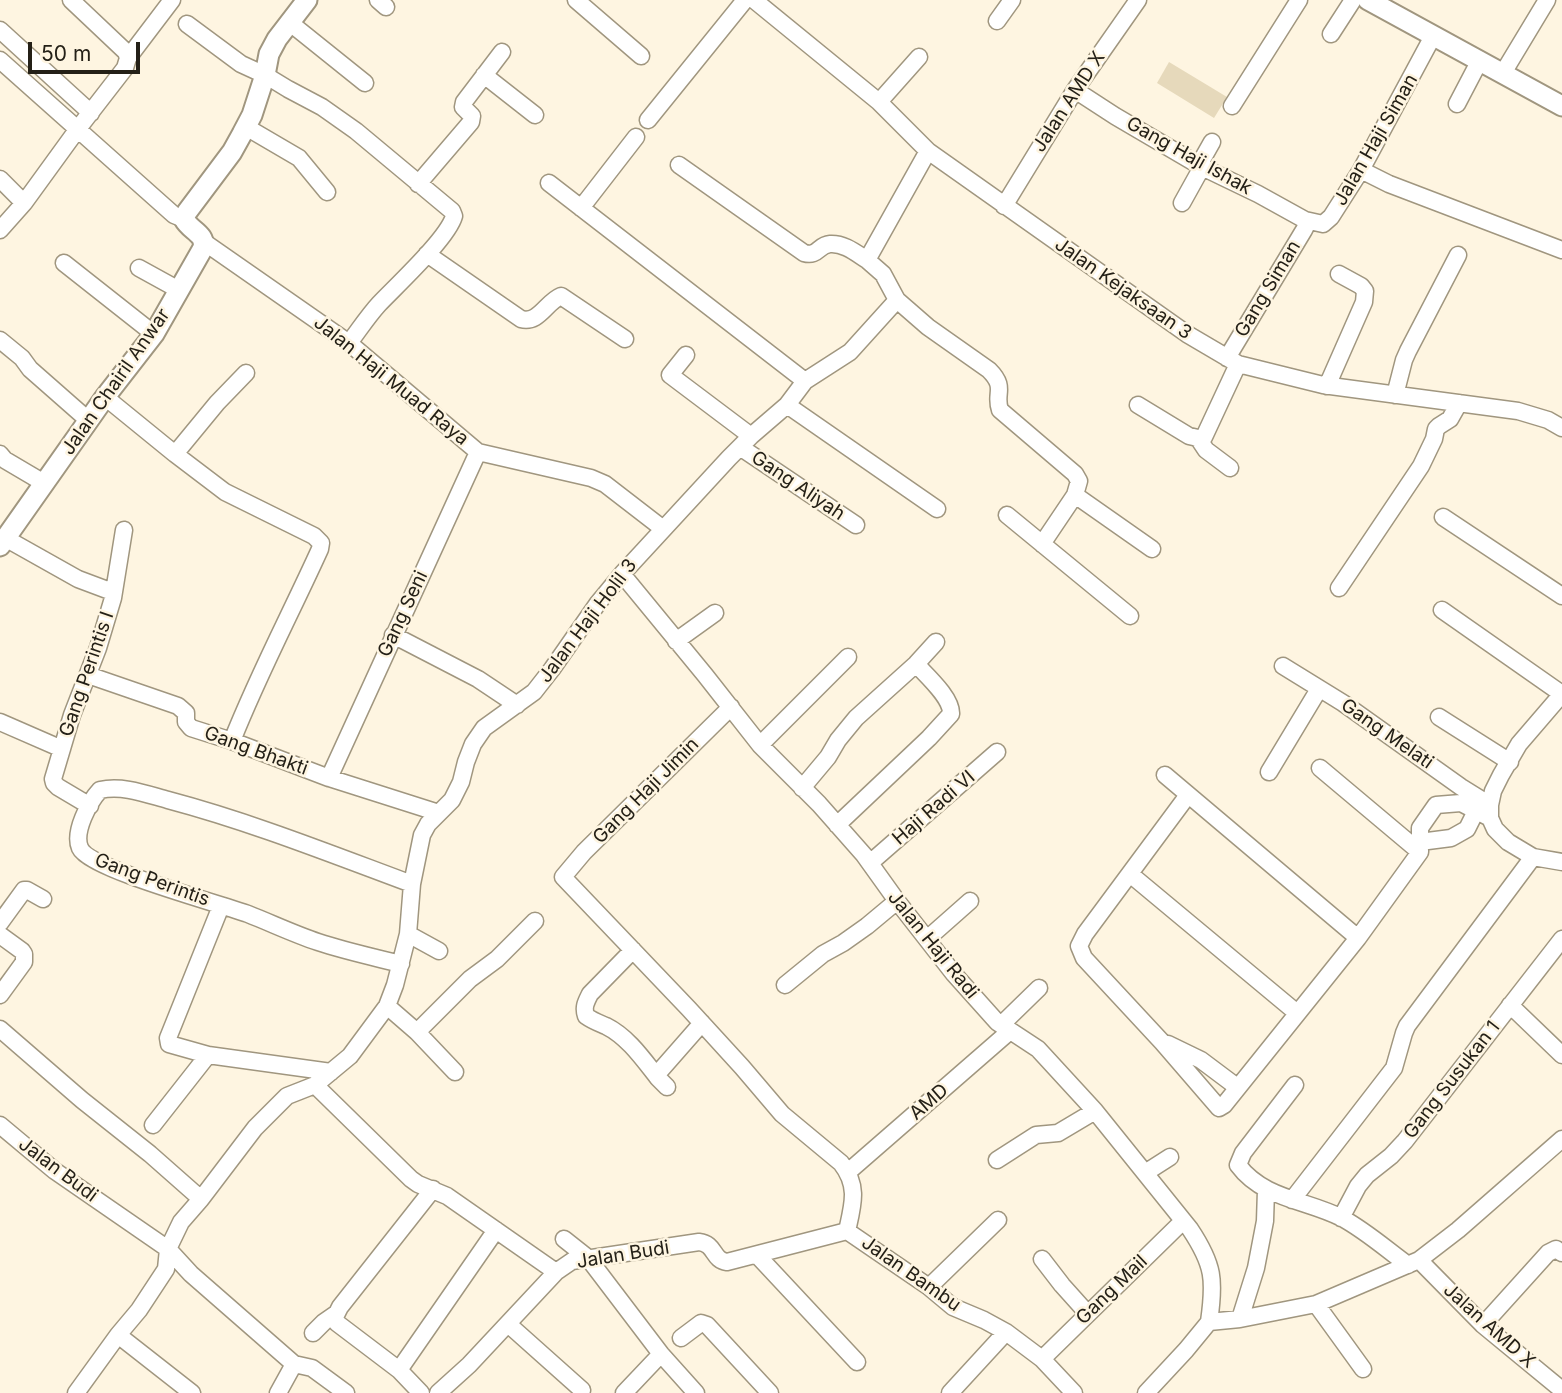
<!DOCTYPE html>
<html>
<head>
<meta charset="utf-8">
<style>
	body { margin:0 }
	#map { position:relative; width:1562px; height:1393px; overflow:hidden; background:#fef5e1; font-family:Inter,sans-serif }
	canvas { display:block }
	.scale { position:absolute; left:28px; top:42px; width:112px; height:32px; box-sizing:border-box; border:4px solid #242017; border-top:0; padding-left:9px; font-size:21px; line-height:24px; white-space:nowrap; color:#242017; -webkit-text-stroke:5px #fef5e1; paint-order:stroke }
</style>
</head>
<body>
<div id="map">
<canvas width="1562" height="1393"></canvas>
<div class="scale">50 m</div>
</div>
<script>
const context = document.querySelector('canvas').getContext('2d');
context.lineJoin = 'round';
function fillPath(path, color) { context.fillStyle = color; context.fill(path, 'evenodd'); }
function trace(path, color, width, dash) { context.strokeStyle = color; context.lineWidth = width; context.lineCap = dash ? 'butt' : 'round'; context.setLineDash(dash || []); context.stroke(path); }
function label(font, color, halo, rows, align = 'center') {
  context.font = font + ' Inter,sans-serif'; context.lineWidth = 5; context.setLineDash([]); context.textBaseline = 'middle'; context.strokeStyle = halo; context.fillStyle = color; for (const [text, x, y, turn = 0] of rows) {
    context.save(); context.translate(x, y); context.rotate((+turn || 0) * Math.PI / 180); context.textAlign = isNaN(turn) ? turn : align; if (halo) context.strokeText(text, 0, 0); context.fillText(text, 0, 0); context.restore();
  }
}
fillPath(new Path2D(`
	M1169,62L1227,97L1214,118L1157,83Z`), '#e6d9bb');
const minor = new Path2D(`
	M378,0L386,7
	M576,0L641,56
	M754,0L879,102L928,151L1187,334L1238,364L1323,385L1518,411L1548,420L1562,428
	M997,21L1012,0
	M289,22L365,83
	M187,24L241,64L265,75L288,89L322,107L356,131L452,211L454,216C448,238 397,285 379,304C368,316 359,330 349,343
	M0,30L91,113
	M1331,34L1353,0
	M128,58L172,0
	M0,60L174,215L184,219
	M1503,73L1547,0
	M484,75L535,115
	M1075,90L1115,116L1202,167L1258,194L1305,220L1323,224L1331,217L1361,170L1433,36
	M879,102L919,57
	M1457,104L1480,60
	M1232,106L1299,0
	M648,120L745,0
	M246,127L299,158L327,192
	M679,165L804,253C818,257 818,245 830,244C844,243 856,253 867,260
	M1199,165L1212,142
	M1361,170L1389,184L1562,250
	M0,179L24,203
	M549,183L805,381
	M418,184L471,122L472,116L463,107L464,102L502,52
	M1182,203L1202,167
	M1004,206L1075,90L1138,0
	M581,208L636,137
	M0,230L24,203L77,130L125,68L128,58L126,52L71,0
	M204,242L349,343L478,452L591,478L605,484L662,528
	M427,254L521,319C539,324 546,302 561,296L625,339
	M64,263L154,334
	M139,268L179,290
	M897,300L883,274L867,260L928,151
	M0,340L22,358L30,369L88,420
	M686,355L670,375L751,436
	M1227,358L1304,230L1307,224L1305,220
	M1327,386L1364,302L1365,291L1361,286L1339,274
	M1395,395L1404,360L1408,351L1458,255
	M105,397L175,454L225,492L314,536L321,543L320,549C291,613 258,675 232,741
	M787,405L937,509
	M1138,405L1189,436L1198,438L1204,437L1238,364
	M1198,438L1206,450L1230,468
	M740,447L856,525
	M0,454L5,460L44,483
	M175,454L217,403L246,373
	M1075,495L1152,549
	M1007,515L1130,616
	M1443,517L1562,596
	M5,538L78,579L110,591L112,594
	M622,574L705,675L760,745L819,804L864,855L897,901L954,974L997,1022L1038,1049L1095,1111L1190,1229C1214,1265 1215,1280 1209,1322
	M1339,588L1421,466L1434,439L1436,429L1439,426L1450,419L1459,403
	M1442,610L1562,694
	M393,635L478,679L517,705
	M676,641L715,613
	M1283,666L1343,703L1461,787L1490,805
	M88,675L178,706L186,713V722L191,728L232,741L329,778L439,813
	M1562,694L1519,744L1501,775L1493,791L1490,805V818L1495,829L1508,842L1533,857L1562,862
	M731,707L584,852L563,877L689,1009L742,1067L782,1114L841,1163C859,1186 853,1204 847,1231
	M1439,717L1510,762
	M0,722L62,749
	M760,745L848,657
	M1320,768L1420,852
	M1269,772L1319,689
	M1165,775L1358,938L1224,1105L1219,1108L1162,1042L1084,958L1079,946L1085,934L1188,795
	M329,778L478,452
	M802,788L828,757L838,740L856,718L916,664L936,642
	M90,806L58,787L54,783L53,779L72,715L98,648L113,598L124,530
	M837,825L929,738L951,714C952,698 927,676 916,664
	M1420,842L1451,838L1467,829L1476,811
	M870,863L997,752
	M1130,874L1297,1013
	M221,906L168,1038L169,1044L208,1055L331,1072
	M0,923L24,890H27L43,899
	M408,934L439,951
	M0,935L22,951L24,954V962L0,995
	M1358,938L1420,852V828L1436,805L1461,803L1490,818
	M927,939L970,901
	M633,950L590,994C586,1002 583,1007 586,1016C593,1021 599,1023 606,1026C628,1037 643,1059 658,1078
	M401,964C373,957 345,951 318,942C294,934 271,923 248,914C221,904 89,869 80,848C73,832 89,802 100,790C123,785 146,794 168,800C251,822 331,854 412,884
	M785,985L823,954L843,943L867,926L897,901
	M1510,1005L1562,1055
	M387,1006L417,1032L455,1072
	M1001,1025L1039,988
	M0,1029L82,1100L150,1154L201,1199
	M417,1032L470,979L497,959L535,921
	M1168,1044L1201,1060L1237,1087
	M315,1085L411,1179L418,1184L447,1196L556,1272
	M1295,1085L1243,1153L1238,1165C1263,1199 1307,1200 1342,1218C1366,1231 1386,1249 1408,1265
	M667,1087L658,1078L659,1072L702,1023
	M0,1125L55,1171L168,1249L191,1274L294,1364L312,1368L346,1393
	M153,1125L208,1055
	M997,1160L1036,1135L1058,1133L1095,1111
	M848,1172L1010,1031
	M1145,1173L1170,1157
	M1292,1200L1394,1068L1404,1033L1407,1026L1533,857
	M1341,1218L1358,1186L1367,1175L1391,1156L1405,1141L1562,939
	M847,1231L929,1287L953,1307L984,1320L1006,1332L1042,1359L1074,1393
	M564,1239L588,1258L661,1354L696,1393
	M757,1255L857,1362
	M1042,1259L1062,1285L1088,1314
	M1419,1260L1483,1325L1562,1390
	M929,1287L998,1220
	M1316,1304L1363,1369
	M1240,1319L1256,1268L1265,1221L1266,1190
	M508,1324L582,1390
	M1483,1325L1548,1253L1556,1249L1562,1253
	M313,1333L324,1322L337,1313
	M118,1335L192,1393
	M681,1338L701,1323L707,1325L770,1393
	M1042,1359L1183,1221
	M399,1370L496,1230
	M76,1393L118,1335L139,1310L166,1269L168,1249L181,1222L201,1199L255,1128L287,1096L315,1085L350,1056L387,1006L395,985L408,934L412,884L422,835L428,824L452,800L461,782L466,762L473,744L484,728L534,692L552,669L598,603L622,574L729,458L751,436L787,405L805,381L850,352L897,300L928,327L989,370C1007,388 994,393 1000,410L1075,474L1079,481L1075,495L1042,544
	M278,1393L294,1364
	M421,1393L399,1370L337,1323L335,1317L340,1307L433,1189
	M438,1393L469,1365L556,1272L572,1261L699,1242C716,1244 712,1260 727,1262L847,1231
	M624,1393L661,1354
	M950,1393L1006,1332
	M1146,1393L1186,1350L1209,1322L1240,1319L1316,1304L1419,1260L1458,1230L1562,1139`);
const tertiary = new Path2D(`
	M1368,0L1562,106
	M0,546L105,397L154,334L203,248C206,233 190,231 184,219L187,212L232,152L242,134L252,115L265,75L269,54L277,39L307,0`);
trace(minor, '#a0967f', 19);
trace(tertiary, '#a0967f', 23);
trace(minor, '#fff', 16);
trace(tertiary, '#fff', 19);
label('19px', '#242017', '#fef5e1', [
	["Jalan AMD X",1069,102,-57],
	["Jalan Haji Siman",1376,140,-60],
	["Gang Haji Ishak",1189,156,29],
	["Jalan Kejaksaan 3",1123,289,35],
	["Gang Siman",1268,289,-59],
	["Jalan Haji Muad Raya",391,381,39],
	["Jalan Chairil Anwar",116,382,-55],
	["Gang Aliyah",798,486,34],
	["Gang Seni",403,614,-65],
	["Jalan Haji Holil 3",588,621,-53],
	["Gang Perintis I",87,674,-71],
	["Gang Melati",1387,734,35],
	["Gang Bhakti",256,751,20],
	["Gang Haji Jimin",646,791,-45],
	["Haji Radi VI",934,808,-41],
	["Gang Perintis",152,880,20],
	["Jalan Haji Radi",933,945,51],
	["Gang Susukan 1",1452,1080,-52],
	["AMD",929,1102,-41],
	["Jalan Budi",58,1170,37],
	["Jalan Budi",623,1255,-9],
	["Jalan Bambu",911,1274,35],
	["Gang Mail",1112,1290,-44],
	["Jalan AMD X",1489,1326,42]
]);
</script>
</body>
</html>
